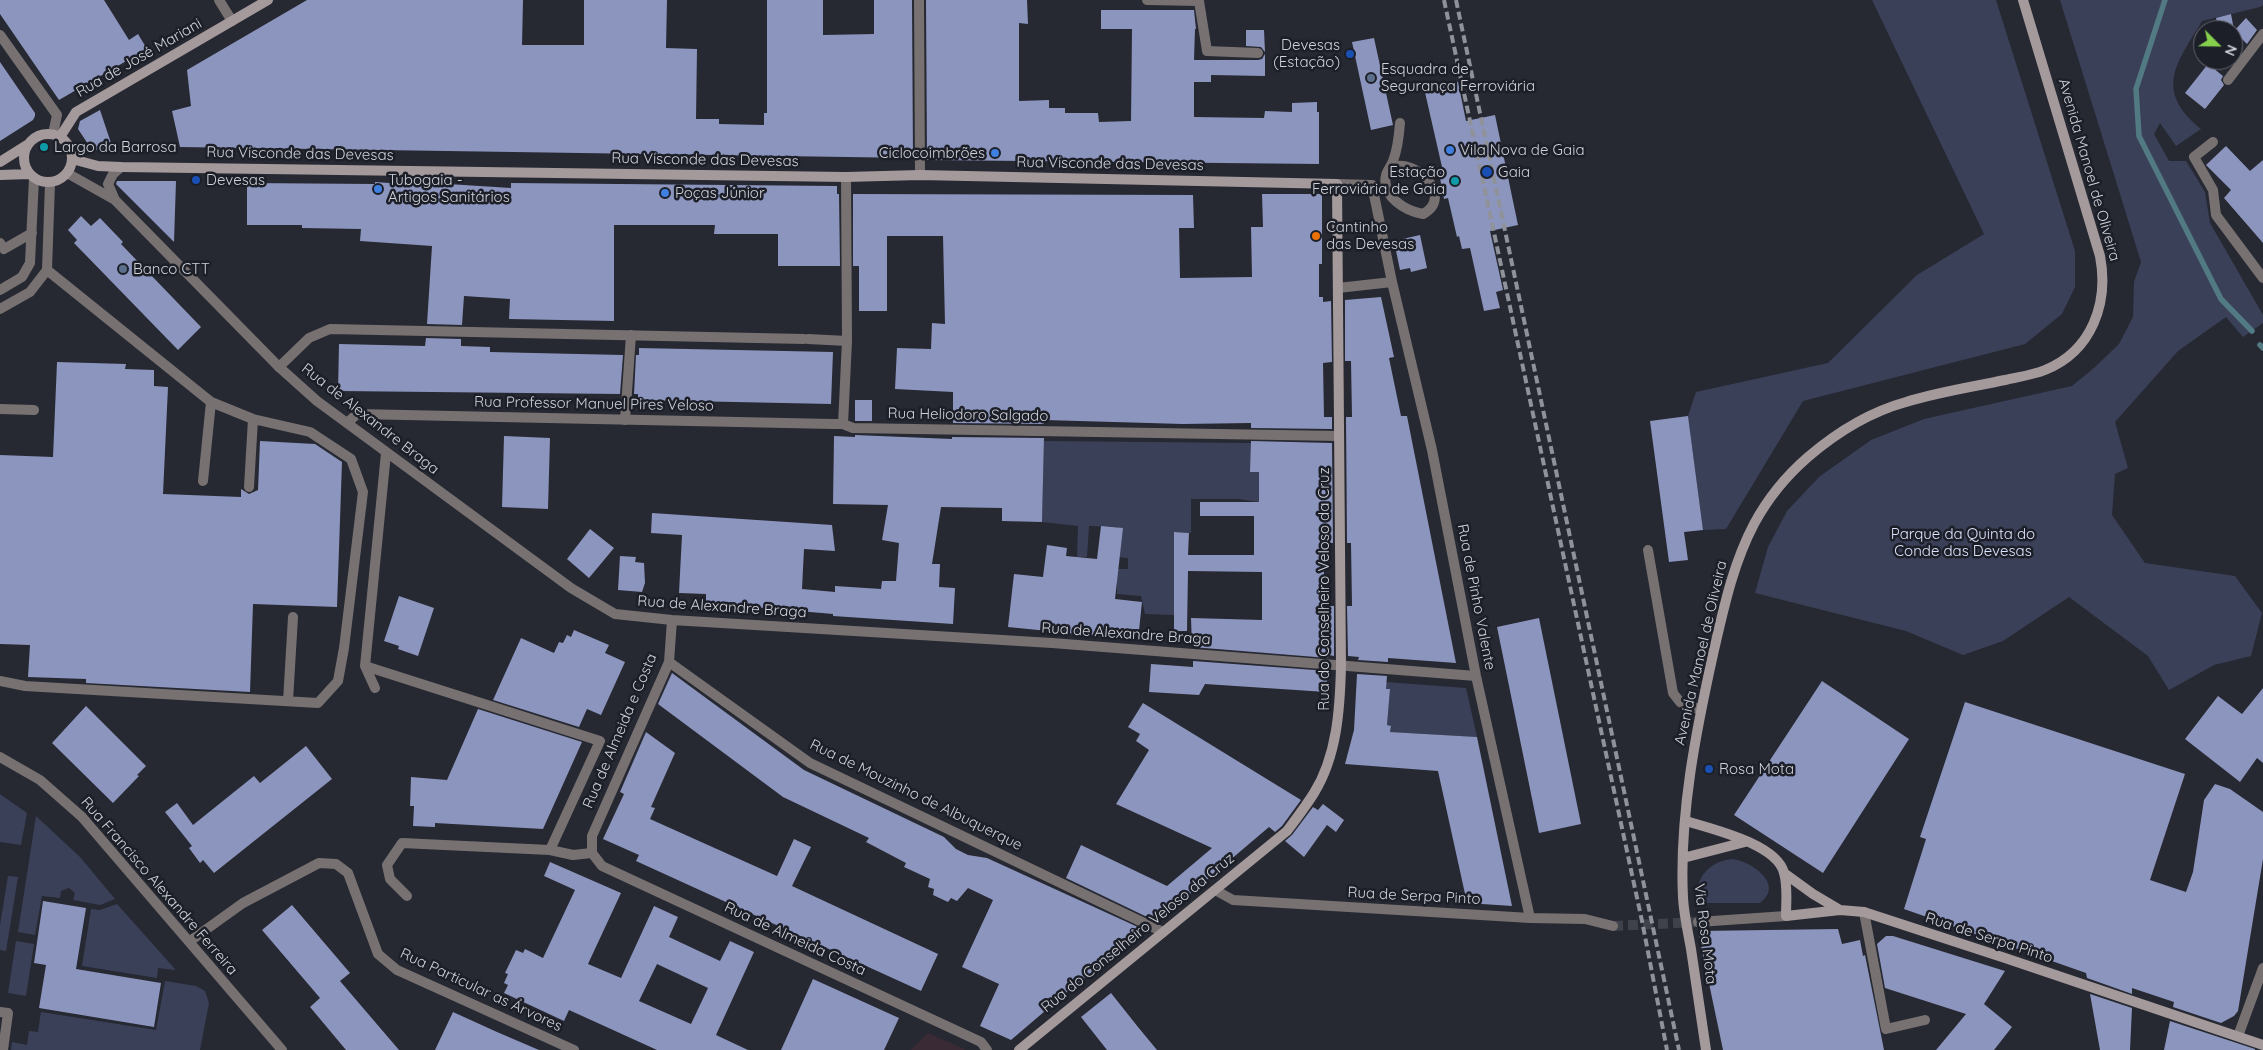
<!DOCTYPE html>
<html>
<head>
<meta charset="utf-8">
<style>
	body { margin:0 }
	#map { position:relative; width:2263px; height:1050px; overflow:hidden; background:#262832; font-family:Quicksand,sans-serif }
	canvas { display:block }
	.north { position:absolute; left:2193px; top:20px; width:50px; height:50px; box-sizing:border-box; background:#1c1f28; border:1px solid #64666e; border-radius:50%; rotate:113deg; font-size:14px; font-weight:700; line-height:20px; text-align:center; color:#cfd1d7 }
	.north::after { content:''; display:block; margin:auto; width:18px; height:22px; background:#85cf4c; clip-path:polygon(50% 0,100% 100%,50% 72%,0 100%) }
</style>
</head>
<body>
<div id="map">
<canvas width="2263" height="1050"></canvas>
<div class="north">N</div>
</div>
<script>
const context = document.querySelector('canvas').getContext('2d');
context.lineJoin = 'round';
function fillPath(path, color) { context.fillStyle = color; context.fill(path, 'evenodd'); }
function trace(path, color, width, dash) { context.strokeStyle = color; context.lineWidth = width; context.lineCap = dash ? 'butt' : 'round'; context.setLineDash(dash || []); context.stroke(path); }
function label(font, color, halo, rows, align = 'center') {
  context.font = font + ' Quicksand,sans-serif'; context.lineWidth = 5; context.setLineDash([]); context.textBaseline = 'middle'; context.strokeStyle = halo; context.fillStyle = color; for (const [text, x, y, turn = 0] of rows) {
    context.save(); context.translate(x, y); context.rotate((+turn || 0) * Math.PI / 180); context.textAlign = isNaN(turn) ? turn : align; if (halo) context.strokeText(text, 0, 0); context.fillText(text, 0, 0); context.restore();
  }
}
fillPath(new Path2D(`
	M928,1033L960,1047L965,1050H911Z`), '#3a2a36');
fillPath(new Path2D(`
	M1872,0H1996L2075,251V287L2062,314L2025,344L1803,401L1726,529L1703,530L1688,416L1696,392L1828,363L1917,275L1984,234Z
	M2060,0H2263V5L2260,7L2202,21C2177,63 2153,90 2201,129L2176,146L2160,123L2154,134L2169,161H2186L2205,192L2210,223L2263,315V323L2243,337L2226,317L2178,351L2115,422L2128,468L2115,474L2112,515L2145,563L2235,576L2262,613L2251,656L2214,665L2169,690L2148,656L2069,597L2003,641L1963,655L1906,631L1755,593L1768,547L1787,511L1819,477L1871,440L1924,419L2072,386L2095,367L2119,344L2133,317L2134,282L2141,262Z
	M1044,441L1251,443V472H1259V502L1239,499H1191V533L1174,532V615L1145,614L1141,596L1117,594V569H1128V558L1118,557V527L1089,526L1087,557H1077L1078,526L1042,522Z
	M1386,682L1466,688L1477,737L1390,732L1391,726L1387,725L1390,689H1386Z
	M0,794L27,813L21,845L0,842Z
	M36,816L80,857L115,899L100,905L73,900L75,893L69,888L61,891L60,898L42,896L35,935L18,932Z
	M1732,859C1752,861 1785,885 1760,903H1697C1695,879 1707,862 1732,859Z
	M8,876L18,877L6,951L0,950V925Z
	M117,904L175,969L174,970L158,968L157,978L82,966L91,909L100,910Z
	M16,941L34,944L26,996L8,993Z
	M165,981L196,986L205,991L209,1003L200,1050H11L12,1042L27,1045L29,1031L38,1032L41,1012L156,1030Z`), '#3b4059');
trace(new Path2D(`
	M2165,0L2136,89L2139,136L2221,299L2252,331
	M2260,345L2263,348`), '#517a82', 5.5);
fillPath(new Path2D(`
	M0,0H104L129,40L138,34L147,49L59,100L0,14Z
	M307,0H523L522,45H584V0H667L666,48L697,49L696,119H719V124L764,125V113H767V0H823V35L874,34V0H912L913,158L180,147L172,111L191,106L187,70Z
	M926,0H1027L1028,24L1019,23V101L1049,100V108H1065V113H1098L1099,122L1131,121L1132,29H1101V10H1194L1196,29H1195L1194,60H1258L1262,59L1265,54V76L1211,75V82H1194V117L1264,118L1265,111L1292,112V103L1317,102V112H1319V164L927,160Z
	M2231,14L2234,30H2219L2216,18Z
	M2246,18L2257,30L2247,44L2234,31Z
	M1246,30H1264L1265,52L1261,47L1246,46Z
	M1374,38L1393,125L1371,130L1352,42Z
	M0,62L35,113V116L33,120L0,141Z
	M2208,64L2223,76L2221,80L2224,85L2205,109L2185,93Z
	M1458,82L1466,121L1495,115L1518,225L1490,231L1503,290L1496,292L1500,308L1484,311L1470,248L1462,249L1459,236L1457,237L1448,198L1444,199L1438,168L1442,167L1424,88Z
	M100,110L113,149L96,150L90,147L78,129L80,121Z
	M2226,146L2250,171L2263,160V243L2224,198L2231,190L2206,165Z
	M117,181H176L174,242L116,184Z
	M375,182L448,187V184L511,188V183L837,186V194H839L840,266H778V234H714L715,225H614V321L509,319L510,299L464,296L462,325L427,324L432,246L360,241L361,229L302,228V225H247V183L375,184Z
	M853,194L1193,195L1194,228H1179L1180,278L1252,277L1251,227H1263L1262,194H1322V264H1319V297H1323V302L1331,301L1332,362L1323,363L1324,417H1332V429L1251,428V423L1183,424L1044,420V424L953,423V392L895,389L897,348L931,349L932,323L945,324L943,236H887V311H859V266H853Z
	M81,216L91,226L100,218L123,242L121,244L201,327L178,350L74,243L77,240L68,230Z
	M1420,235L1427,268L1411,272L1410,268L1400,270L1394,241Z
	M1381,297L1394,357L1389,358L1401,416H1407L1456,663L1388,658V662L1358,660L1359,657L1348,656L1347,606H1352L1351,543H1347L1346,417H1352L1351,361H1345V300Z
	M426,338L461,339V346L490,347V352L623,355L620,394L338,391L339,344L425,346Z
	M639,348L833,352L831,404L638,400V394H634L636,355H639Z
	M57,362L126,364L125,369L154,370V386L168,387L163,494L241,497V489L249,494L258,490L260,441L315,444L342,462L337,607L253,604L250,692L86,683V679L28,677L30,645L0,644V455L53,457Z
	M855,400H872V421H855Z
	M1688,416L1703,530L1684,532L1688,560L1669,562L1650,421Z
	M855,435L952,439V437L1044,438L1042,522L1002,521V508L941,507L932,564H940L939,587L955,588L953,624L833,616V614L706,603V594L679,593L682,535L651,533L652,513L832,525L835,551L804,549L802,589L835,592V586L881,589L882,581H896L899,543L882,540L888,505L833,504L834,436L855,437Z
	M504,436L550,438L548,509L502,507Z
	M1251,441L1332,443L1333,543H1324V596L1325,606H1334V656L1329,655L1328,658L1192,647L1191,618L1262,620V572L1188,571L1187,631H1174V532L1189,533L1188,555H1254V516H1200V502H1259V472H1250Z
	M1101,526L1123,528L1115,599L1142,602L1138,640L1008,627L1014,574L1043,577L1047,545L1067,548L1066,556L1097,559Z
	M590,529L614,548L589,578L567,559Z
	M620,556L636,557L635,562L644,563L645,583L642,592L618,590Z
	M399,596L434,608L418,656L398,649L399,646L384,641Z
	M1539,618L1581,824L1539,833L1497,627Z
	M574,630L609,645L605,653L625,662L601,715L587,709L579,727L493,700L521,638L554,653L559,642L563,643L567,635L571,637Z
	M1193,661L1328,671L1326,692L1205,684L1199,695L1149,692L1151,664L1193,667Z
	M672,673L804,770L944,837L956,849L968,855L987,858L1140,928L1141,935L1072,988L1011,1040L980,1026L999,984L962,967L993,900L968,888L957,901L951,898L948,902L933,895L934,889L928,887L930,879L904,867L906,863L866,842L869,838L783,797L658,704Z
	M1357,674L1387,676L1386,689H1390L1387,725L1391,726L1390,732L1477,737L1512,906L1467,903L1438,771L1345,764L1354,730Z
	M1822,681L1909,739L1823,873L1734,815Z
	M2263,688V763L2257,758L2240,782L2185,739L2218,696L2242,714Z
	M1965,702L2185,774L2150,880L2186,892L2193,872L2204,800L2215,784L2230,789L2263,812V859L2238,1011L2234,1016L2221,1023L2173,1007L2174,1002L2132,988V994L2087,978L2086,973L1904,909L1926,839L1920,837Z
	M1143,703L1301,800L1282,826L1275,832L1269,827L1163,917L1145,916L1066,878L1081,845L1167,886L1212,848L1116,804L1149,750L1136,741L1140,734L1128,727Z
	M86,706L146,766L137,775L139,776L113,803L52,743Z
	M478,709L582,742L543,829L435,823V827L413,826L414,806H410L411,777L447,780Z
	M646,732L675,753L651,807L655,808L650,819L777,876L794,839L811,847L792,886L938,954L921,991L636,861L639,855L603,839L624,794L620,792Z
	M306,746L332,779L214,873L203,860L200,863L189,848L192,846L165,812L177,803L193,825L254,776L260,783Z
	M1323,804L1344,820L1336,832L1327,825L1304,857L1285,841L1292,835L1313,807L1318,810Z
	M550,862L621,893L588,964L621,978L654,906L678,917L669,937L720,961L730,941L754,952L716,1035L748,1050H657L569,1010L564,1021L504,993L508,985L504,983L508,974L505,973L516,950L523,953L525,949L543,958L575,890L544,876ZM657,964L708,988L691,1024L639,1001Z
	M43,901L86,908L76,969L161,983L154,1027L39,1008L46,965L34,963Z
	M292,905L350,973L340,981L399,1050H346L310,1007L320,998L262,930Z
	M1838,929L1842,944L1860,940L1863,956L1865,955L1884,1050H1723L1698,931Z
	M1886,936H1893L2005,971L1984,1004L2012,1027L1994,1050H1936L1966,1014L1885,988L1877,944Z
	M813,979L899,1018L884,1050H781Z
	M1111,993L1138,1027L1157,1050H1107L1081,1017Z
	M2090,994L2132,1008L2130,1050H2100Z
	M453,1012L497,1032L539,1050H435Z
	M2170,1021L2255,1049V1050H2164Z`), '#8c95bd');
trace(new Path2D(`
	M1613,926L1698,922`), '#3f414b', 10, [10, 5]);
trace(new Path2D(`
	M1147,0L1199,1L1207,51L1258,53
	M2228,80L2263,34
	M2213,142L2194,157L2213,190L2216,215L2263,278
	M1390,168C1415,156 1455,197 1423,214C1406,211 1381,197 1386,175C1387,171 1391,166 1393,161C1398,148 1399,137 1400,123
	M0,243L4,249L32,233
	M0,290L22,277L30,263L34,178
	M0,309L30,292L47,270L50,183
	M808,339L847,341
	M279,367L309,338L330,329L804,339
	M0,409L34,410
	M625,420L631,335
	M203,481L211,402
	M249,487L253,419
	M1648,550L1673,693L1680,702L1701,710
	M365,666L600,741L550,850
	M0,681L25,686L318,703L338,681L344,648L363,492L351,459L310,432L253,419L211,402L47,270
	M375,688L365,666L386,453
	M288,701L293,617
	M407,896L390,879L387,865L402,843L550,850L573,855L592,853
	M1864,912L1886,1029L1925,1020`), '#777171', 10);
trace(new Path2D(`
	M219,0L232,21
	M919,0L920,175
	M0,35L57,115L53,134
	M67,173L115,200L279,367L317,401L571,588L615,614L672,620L1052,643L1476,676
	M1337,184L1372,185L1392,282L1338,288
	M115,200L108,184L113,174L121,167
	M1392,282L1432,450L1476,676L1530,918
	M347,423L357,414L833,424H843L853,428L1339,436
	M843,424L847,341L846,177
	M672,620L669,662L592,836V853L602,866L981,1042L987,1050
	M669,662L810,763L1163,932
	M0,757L40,780L82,817L282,1050
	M1215,890L1233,900L1530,918L1585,919L1613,926
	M1698,922L1786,916
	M190,941L243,903L319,863L336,864L348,873L378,954L397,970L574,1050
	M0,1012L8,1013L3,1050
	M2238,1036L2263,968`), '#777171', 10);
trace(new Path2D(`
	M24 158a24 24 0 1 1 48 0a24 24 0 1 1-48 0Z
	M60,137L76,112L268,0
	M72,159L98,166L121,167L846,177L920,175L1337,184L1341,666C1340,709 1337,756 1314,793C1306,806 1296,819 1287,831L1019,1050
	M0,162L27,145
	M0,175L29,174
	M1686,821C1712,829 1777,844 1784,873C1788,887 1786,902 1786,916L1840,910L1864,912L2005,958L2263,1045
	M1683,858L1745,842
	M1784,873L1813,894L1840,910
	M1706,1050C1701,1016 1696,983 1691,949C1688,932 1684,915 1683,898C1679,815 1696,731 1714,650C1724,607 1733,564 1754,524C1768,498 1786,476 1808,457C1836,433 1870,412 1906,402C1938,392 1972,387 2005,380C2018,377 2033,375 2045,370C2092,351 2109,303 2100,256L2023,0`), '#a4999b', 10);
trace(new Path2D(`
	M1444,0L1642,921L1667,1050
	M1456,0L1679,1050`), '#909299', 4, [8, 4]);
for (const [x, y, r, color] of [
	[1350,54,5,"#1a4fb4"],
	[1371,78,5,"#5c6f8a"],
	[44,147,5,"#0f9aa8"],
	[1450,150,5,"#3f7fe0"],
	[995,153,5,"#3f7fe0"],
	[1487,172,6,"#1a4fb4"],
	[196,180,5,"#1a4fb4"],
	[1455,181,5,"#0f9aa8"],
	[378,189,5,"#3f7fe0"],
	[665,193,5,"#3f7fe0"],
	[1316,236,5,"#e8710a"],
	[123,269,5,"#5c6f8a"],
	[1709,769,5,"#1a4fb4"]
]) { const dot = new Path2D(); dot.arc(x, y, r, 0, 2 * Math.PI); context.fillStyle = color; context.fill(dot); trace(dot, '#1c1f28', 2); }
label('15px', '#cfd1d7', '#1c1f28', [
	["Devesas",1340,45,"right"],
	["(Estação)",1340,62,"right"],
	["Esquadra de",1381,69],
	["Segurança Ferroviária",1381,86],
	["Largo da Barrosa",54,147],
	["Vila Nova de Gaia",1460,150],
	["Ciclocoimbrões",985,153,"right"],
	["Estação",1445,172,"right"],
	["Ferroviária de Gaia",1445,189,"right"],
	["Gaia",1498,172],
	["Devesas",206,180],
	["Tubogaia -",388,180],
	["Artigos Sanitários",388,197],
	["Poças Júnior",675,193],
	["Cantinho",1326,227],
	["das Devesas",1326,244],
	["Banco CTT",133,269],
	["Rosa Mota",1719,769]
], 'left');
label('15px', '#cfd1d7', '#1c1f28', [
	["Rua de José Mariani",139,58,-30],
	["Rua Visconde das Devesas",300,154,1],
	["Rua Visconde das Devesas",705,160,1],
	["Rua Visconde das Devesas",1110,164,1],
	["Avenida Manoel de Oliveira",2089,170,74],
	["Rua Professor Manuel Pires Veloso",594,404,1],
	["Rua Heliodoro Salgado",968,415,1],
	["Rua de Alexandre Braga",370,419,38],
	["Rua do Conselheiro Veloso da Cruz",1324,589,-90],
	["Rua de Pinho Valente",1476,597,79],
	["Rua de Alexandre Braga",722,607,4],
	["Rua de Alexandre Braga",1126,634,4],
	["Avenida Manoel de Oliveira",1701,653,-77],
	["Rua de Almeida e Costa",620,731,-67],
	["Rua de Mouzinho de Albuquerque",916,795,26],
	["Rua Francisco Alexandre Ferreira",159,886,49],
	["Rua de Serpa Pinto",1414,896,3],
	["Rua do Conselheiro Veloso da Cruz",1138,933,-39],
	["Via Rosa Mota",1705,934,83],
	["Rua de Serpa Pinto",1989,938,18],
	["Rua de Almeida Costa",795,939,25],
	["Rua Particular as Árvores",481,990,25]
]);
label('15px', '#dce3fd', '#1c1f28', [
	["Parque da Quinta do",1963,534],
	["Conde das Devesas",1963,551]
]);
</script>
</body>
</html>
